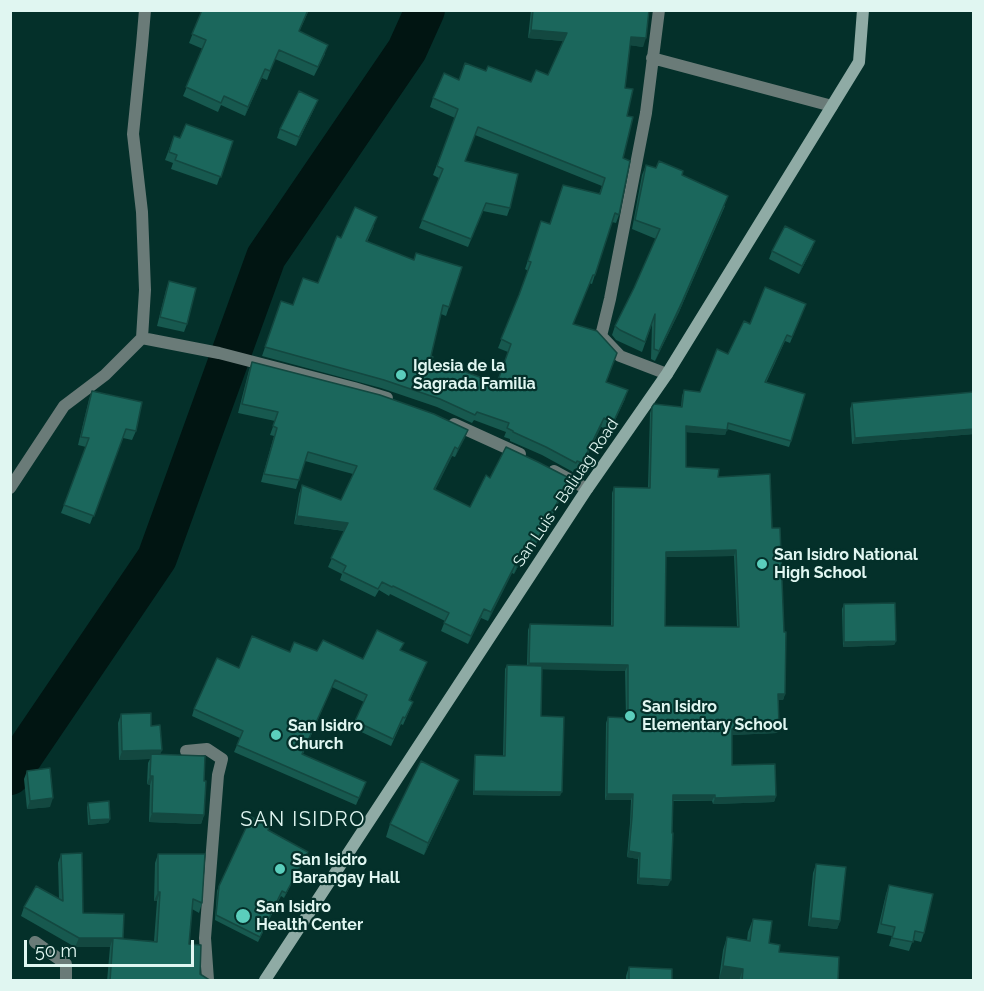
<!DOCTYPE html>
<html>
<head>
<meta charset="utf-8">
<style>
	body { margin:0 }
	#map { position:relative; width:984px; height:991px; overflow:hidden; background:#04302a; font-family:Raleway,sans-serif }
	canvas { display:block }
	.frame { position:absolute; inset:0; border:12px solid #e0f6f1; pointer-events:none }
	.scale { position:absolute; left:24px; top:940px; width:170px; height:27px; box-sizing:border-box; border:3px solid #e0f6f1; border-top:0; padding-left:8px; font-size:18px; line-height:21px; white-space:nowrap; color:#e0f6f1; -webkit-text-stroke:4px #04302a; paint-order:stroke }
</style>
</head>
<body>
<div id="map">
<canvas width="984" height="991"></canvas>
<div class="frame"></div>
<div class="scale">50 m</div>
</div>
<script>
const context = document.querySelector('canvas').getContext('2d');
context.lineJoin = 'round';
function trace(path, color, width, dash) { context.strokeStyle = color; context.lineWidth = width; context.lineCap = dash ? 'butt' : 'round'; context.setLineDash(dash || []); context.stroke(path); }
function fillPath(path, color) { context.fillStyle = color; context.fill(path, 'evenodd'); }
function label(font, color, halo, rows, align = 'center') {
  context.font = font + ' Raleway,sans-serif'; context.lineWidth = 4.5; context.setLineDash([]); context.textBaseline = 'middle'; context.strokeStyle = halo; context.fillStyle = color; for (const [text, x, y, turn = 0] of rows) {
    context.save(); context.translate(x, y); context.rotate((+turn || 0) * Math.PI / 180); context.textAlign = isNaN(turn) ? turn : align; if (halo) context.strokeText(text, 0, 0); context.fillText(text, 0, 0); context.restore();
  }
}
trace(new Path2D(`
	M10,775L157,558L266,257L407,50L425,10`), '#011512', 40);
trace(new Path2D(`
	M35,942L66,964V980`), '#6a7b78', 12);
trace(new Path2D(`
	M659,10L646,113L610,299L601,336L620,356L667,374
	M652,58L832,106
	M142,338L219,353L354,388L387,398
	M454,424L520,454
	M554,471L587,489
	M10,488L64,406L105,375L142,338L145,290L142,212L133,134L142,45L145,10
	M186,751L207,749L222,759L218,775L205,938L208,980`), '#6a7b78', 12);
trace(new Path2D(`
	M265,980L587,489L667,374L832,106L859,62L863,10`), '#8faba5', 12);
fillPath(new Path2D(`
	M202,10H309L299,32L325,54L314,76L275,59L267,80L262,78L245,116L221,105L218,112L183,96L203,49L189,43Z
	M531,10H649L643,47L630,45L625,88L627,116L623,158L619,215L616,223L612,222L592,284L589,283L573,324L606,382L625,399L610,431L601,427L579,472L574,469L573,472L542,455L510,441V439L504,437L506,432L474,420L472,423L437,407L381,388L262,356L281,301L293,305L318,283L341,238L374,226L367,242L449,307L446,316L441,314L431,356V360L497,383L508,352L498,348L518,298L528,271L525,269L541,221L550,224L599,194L602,186L475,135L465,161L510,208L507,216L483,211L468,247L419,228L439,178L433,175L455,118L430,107L433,98L459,80L486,71L531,82L548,75L563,41L528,38Z
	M318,100L314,109L296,146L277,138L280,129Z
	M174,136L180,138L233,141L217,185L171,169L173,163L165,160Z
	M646,165L682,175L725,206L679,312L655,361L651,359L652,324L642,352L616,340L612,335L615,326L634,288L656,239L632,229L642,175Z
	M812,249L799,274L769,259L772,251Z
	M169,281L187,324L184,332L157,326L166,290Z
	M806,304L790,343L785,341L766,383L791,441L789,447L727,429L725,435L686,432V467L718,477L772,528L785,694L783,700H778L779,727L777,733L732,735V765L776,796L774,802L713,804L712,801H673L668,886L637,884L638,859L627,857L630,823L631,800H605L606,723L608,717L626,718L625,671L542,669L541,716L560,796L473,795L474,759L475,755L503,756L505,669L507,665H527L528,630L530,624L611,626L612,493L614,487L648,488L650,413L652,407H681L682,396L684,390L700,392L750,324ZM734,556L737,627L665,626L666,557Z
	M252,362L468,430L455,457L452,456L435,490L470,507L490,478L566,487L550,520L549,519L535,546L530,544L514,574L512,573L488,621L481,618L468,644L441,631L445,621L390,594L389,596L379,590L375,597L340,580L342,574L328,567L344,531L294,524L299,494L302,485L341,500L353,474L305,461L296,489L261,482L274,436L270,435L275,421L238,413L249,370Z
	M92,391L136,431L132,440L123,438L90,524L61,513L86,447L78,445L89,399Z
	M974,392V434L852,444L850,409L852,403Z
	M844,604L896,641L894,645L843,647L842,609Z
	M401,650L424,669L410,700L413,702L410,709L403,725L401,724L391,746L353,728L364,702L332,687L303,754L363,789L356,805L234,752L240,738L192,716L194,709L239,668L290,652L317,651L363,659Z
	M121,714L151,726L162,750L160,754L204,781V815L201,824L149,822L150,785L147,784L148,763L150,759L119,760L118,723Z
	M27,771L50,807L27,809L24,779Z
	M459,780L454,792L424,855L386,837L390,824Z
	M88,803L110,819L108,823L88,825L87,807Z
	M268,831L308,852L284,898L281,896L258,942L215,920L217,891L219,886Z
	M61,854L83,913L123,939L154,941L157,901H154L155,863L158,854L202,903L199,913L192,909L189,944L200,974L211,981H107L110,947H75L21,916L24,907L59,899L58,863Z
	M816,864L840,921L837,929L808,926L813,873Z
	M889,885L924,933L921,942L913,940L909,951L889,946L892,936L877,933L886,894Z
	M753,919L769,943L779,952L838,981H734L719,979L723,950L727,937L747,940L748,932Z
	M629,967L672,981H626V976Z`), '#17594f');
fillPath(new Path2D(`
	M531,30L567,33L564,41L528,38Z
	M631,37L646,38L643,47L628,45Z
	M265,69L262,78L245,116L248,107Z
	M318,100L314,109L296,146L299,137Z
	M728,196L679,312L655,361L659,351Z
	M815,241L812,249L799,274L802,266Z
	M628,390L625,399L610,431L613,423Z
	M604,418L601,427L579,472L582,463Z
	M686,426L727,430L725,435L684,432Z
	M974,429V434L852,444L855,438Z
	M468,430L465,438L455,457L458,449Z
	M455,447L452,456L431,498L434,489Z
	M569,478L566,487L550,520L553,511Z
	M552,510L549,519L535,546L538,538Z
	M297,516L348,523L345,531L294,524Z
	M533,535L530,544L514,574L517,566Z
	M736,550L734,556L664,557L666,552Z
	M515,565L512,573L488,621L491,612Z
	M484,609L481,618L468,644L471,636Z
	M896,641L894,645L843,647L844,642Z
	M529,663L628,665L625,671L526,669Z
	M778,694H785L783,700H776Z
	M779,727L777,733L730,735L732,729Z
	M162,750L159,758L151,754L150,759L119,760L122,751Z
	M150,776H153L150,785L147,784Z
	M459,780L454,792L424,855L428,843Z
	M474,791L562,792L560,796L473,795Z
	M607,794H633L631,800H605Z
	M673,795H715L712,801L671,800Z
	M776,796L774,802L713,804L715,798Z
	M53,798L50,807L27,809L30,801Z
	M152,813L204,815L201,824L149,822Z
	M110,819L108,823L88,825L90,820Z
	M629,851L640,853L638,859L627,857Z
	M308,852L306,857L284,898L286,893Z
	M639,878L671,880L668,886L637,884Z
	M158,892H160L157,901H154Z
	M811,918L840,921L837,929L808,926Z
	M79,938H113L110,947H75Z
	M723,966L743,969L739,981L719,979Z`), '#134840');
const building = new Path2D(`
	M202,10H308L299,31L328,45L318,67L279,50L270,71L265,69L248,107L224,96L221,103L186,87L206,40L192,34Z
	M533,10H649L646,38L631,37L625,88L633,89L627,116L633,117L623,158L630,161L619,215L615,213L595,275H593L573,324L597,331L617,353L606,382L628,390L613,423L604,418L582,463L577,461L576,463L546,447L513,432V431L507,428L509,423L477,412L475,415L440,399L384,380L265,347L281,301L293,305L303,278L318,283L337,236L341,238L355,207L377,217L366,241L414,260L416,253L462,267L449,307L443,305L431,356L433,357L431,360L497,383L511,344L501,339L519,295L531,262L528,261L541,221L550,224L563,185L600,194L605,178L478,127L465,161L518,174L510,208L486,203L471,239L422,220L443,169L437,166L458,109L433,98L444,73L459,80L465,63L486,71L488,66L531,82L536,70L548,75L567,33L531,30Z
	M299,91L318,100L299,137L280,129Z
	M186,124L233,141L221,177L175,160L177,155L169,152L174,136L180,138Z
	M659,161L683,171L682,175L728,196L682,302L659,351L654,349L655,314L645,342L620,330L615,326L634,288L660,229L635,220L646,165L656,168Z
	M785,226L815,241L802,266L772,251Z
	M169,281L196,288L187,324L160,317Z
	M765,287L806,304L792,337L787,335L765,382L805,394L791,441L728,423L727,430L686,426V467L719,469L718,477L770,474L772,528H780L784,632H786L785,694H778L779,727L732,729V765L775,764L776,796L715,798V795H673L672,833H673L671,880L639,878L640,853L629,851L632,817L633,794H607L608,717L628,718V665L529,663L530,624L613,626L614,487L650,488L652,407L654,404L682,407L684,390L700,392L717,349L728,354L744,321L750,324ZM736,550L739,627L665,626L666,552Z
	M252,362L380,395L434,414L468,430L458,449L455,447L434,489L470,507L486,475L490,478L506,447L538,462L569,478L553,511L552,510L538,538L533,535L517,566L515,565L491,612L484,609L471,636L444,623L449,613L393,586L392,587L382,582L378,589L343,572L346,566L331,558L348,523L297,516L302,485L341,500L357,466L308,452L299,480L264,474L277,428L273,426L278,412L242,404Z
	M92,391L142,402L136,431L126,429L94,516L64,505L89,438L81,437Z
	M974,392V429L855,438L852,403Z
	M895,603L896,641L844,642V604Z
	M377,630L404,643L400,650L427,662L409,700L413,702L405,718L403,717L393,739L355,721L367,695L335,680L302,754L366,782L359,798L237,745L243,731L194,709L217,658L239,668L252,636L290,652L294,642L317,651L323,640L363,659Z
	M507,665L542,666L541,716L564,717L562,792L474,791L475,755L505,756Z
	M151,713V726L160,725L162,750L122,751L121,714Z
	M151,754L205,756L204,781H206L204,815L152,813L153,776H150Z
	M421,761L459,780L428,843L390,824Z
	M50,768L53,798L30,801L27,771Z
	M109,801L110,819L90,820L88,803Z
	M251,817L270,825L268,830L308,852L286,893L282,891L260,937L216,915L219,886Z
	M82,853L83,913L124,914L123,938H113L157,942L160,892H158V854H205L202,903L193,899L189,944L201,945L200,974L211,981H110L113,938H79L24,907L36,886L63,901L61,854Z
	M816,864L846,867L840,921L811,918Z
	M889,885L933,894L924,933L915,931L913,942L892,938L895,927L881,924Z
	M753,919L772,921L769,943L780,945L779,952L839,957L838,981H742L743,969L723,966L727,937L750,941Z
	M629,967L672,969V981H629Z`);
fillPath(building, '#1b675c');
trace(building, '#134840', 1.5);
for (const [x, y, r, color] of [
	[401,375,6,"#5bcebc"],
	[762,564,6,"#5bcebc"],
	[630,716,6,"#5bcebc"],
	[276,735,6,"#5bcebc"],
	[280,869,6,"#5bcebc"],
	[243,916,8,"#5bcebc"]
]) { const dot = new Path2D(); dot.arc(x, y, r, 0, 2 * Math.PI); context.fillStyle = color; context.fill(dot); trace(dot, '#04302a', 2); }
label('bold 16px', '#e0f6f1', '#04302a', [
	["Iglesia de la",413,366],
	["Sagrada Familia",413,384],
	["San Isidro National",774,555],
	["High School",774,573],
	["San Isidro",642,707],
	["Elementary School",642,725],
	["San Isidro",288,726],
	["Church",288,744],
	["San Isidro",292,860],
	["Barangay Hall",292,878],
	["San Isidro",256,907],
	["Health Center",256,925]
], 'left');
label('16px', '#e0f6f1', '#04302a', [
	["San Luis - Baliuag Road",566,493,-56]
]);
context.letterSpacing = '1.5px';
label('20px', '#e0f6f1', '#04302a', [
	["SAN ISIDRO",303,820]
]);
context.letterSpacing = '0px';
</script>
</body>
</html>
